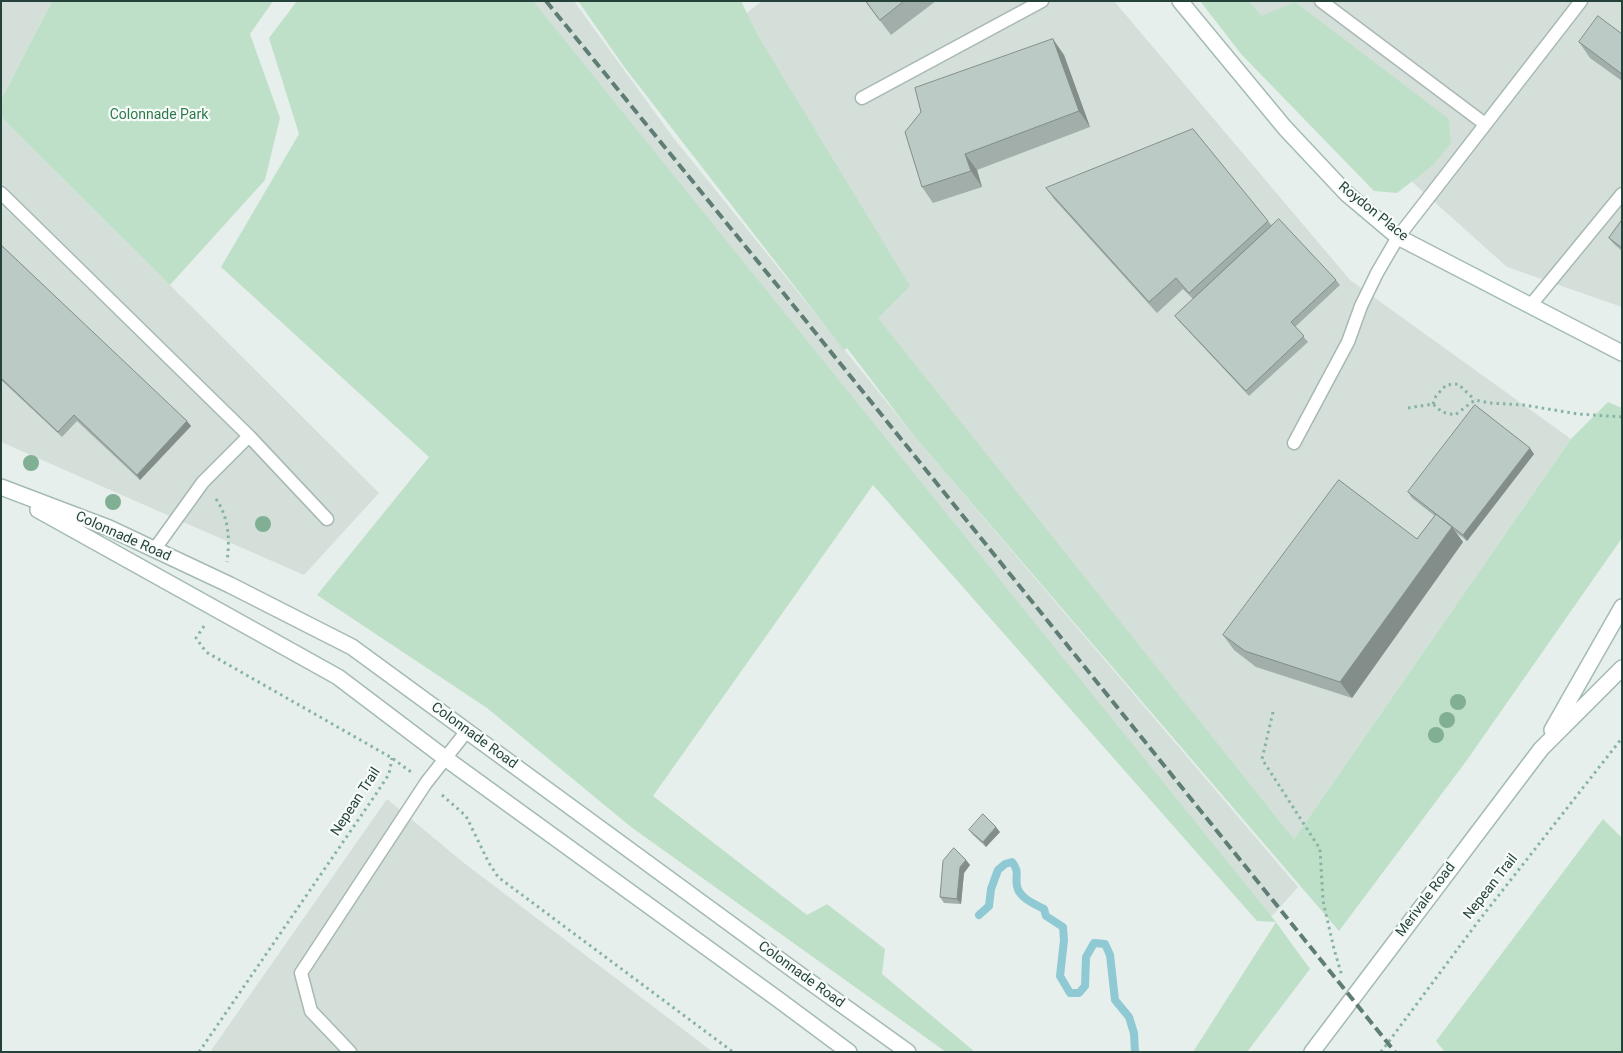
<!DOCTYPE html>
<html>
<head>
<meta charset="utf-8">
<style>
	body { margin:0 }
	#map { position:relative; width:1623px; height:1053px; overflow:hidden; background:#e6efeb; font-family:Roboto,sans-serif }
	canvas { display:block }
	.frame { position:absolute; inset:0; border:2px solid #24423a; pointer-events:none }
</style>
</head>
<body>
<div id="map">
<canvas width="1623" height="1053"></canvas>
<div class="frame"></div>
</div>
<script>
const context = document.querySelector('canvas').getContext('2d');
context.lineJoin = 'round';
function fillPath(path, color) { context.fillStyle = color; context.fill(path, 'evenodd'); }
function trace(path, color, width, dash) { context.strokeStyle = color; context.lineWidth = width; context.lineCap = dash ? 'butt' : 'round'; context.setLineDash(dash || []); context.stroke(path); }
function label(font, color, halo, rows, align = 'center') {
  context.font = font + ' Roboto,sans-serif'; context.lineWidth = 4.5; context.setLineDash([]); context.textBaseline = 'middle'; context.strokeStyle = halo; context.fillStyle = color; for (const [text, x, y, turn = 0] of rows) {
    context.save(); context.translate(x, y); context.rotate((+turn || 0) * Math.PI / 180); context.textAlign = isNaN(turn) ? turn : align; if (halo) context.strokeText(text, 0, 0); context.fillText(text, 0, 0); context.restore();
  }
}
fillPath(new Path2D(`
	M1,1H52L1,100Z
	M530,1H574L672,136L914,436L1298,887L1273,915L1269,917Z
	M762,1H1114L1350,280L1571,439L1294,839L873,313L691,57Z
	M1224,1H1622V307L1507,267L1255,41Z
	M1,117L379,493L304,575L1,442Z
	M387,799L464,863L713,1052H210Z`), '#d4dfda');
fillPath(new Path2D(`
	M52,1H273L250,34L280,118L265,180L170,285L1,117V100Z
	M297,1H533L1276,922L1310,969L1247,1052H1193L1276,922L1257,921L873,485L653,796L807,915L827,904L885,949L882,974L975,1052H946L631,827L487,708L317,595L429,457L221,267L299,134L269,38Z
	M578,1H741L758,36L910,286L878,318L1294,839L1571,439L1608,402L1622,408V538L1467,760L1339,931L914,436L847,348L844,350L625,68Z
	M1200,1H1249L1261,16L1295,2L1449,119L1451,143L1433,165L1397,193L1374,191L1242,55Z
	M1603,819L1622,838V1052H1445L1436,1041Z`), '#bfe0c8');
trace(new Path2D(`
	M979,915L989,906L991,889L998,870L1005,864L1012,862C1020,872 1015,875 1017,886C1019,898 1035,904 1044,909L1046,916L1063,927L1064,940L1060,976L1070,993H1079L1085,986L1086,957L1094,943L1105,944L1110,955L1115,1000L1129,1017L1134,1033L1135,1052`), '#8ec9d4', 8);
const lane = new Path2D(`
	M1321,1L1485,124
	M862,98L1042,1
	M1,193L249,436L327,519
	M1530,306L1622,194
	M1294,443L1348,342L1361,306L1377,273L1398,237L1581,1
	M154,550L203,482L249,436
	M350,1052L311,1011L301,973L426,783L466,732`);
const secondary = new Path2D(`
	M1180,1L1285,128L1347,194L1398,237L1622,353
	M1,487L109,528L230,585L352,647L799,974L908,1052
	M38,510L338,677L445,758L779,1000L849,1052
	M1552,730L1622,607
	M1312,1052L1541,749L1622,668`);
trace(lane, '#a8b8b2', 15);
trace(secondary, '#a4bbb3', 18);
trace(new Path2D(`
	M1433,404L1436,396L1446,385L1458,384L1475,400
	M1408,408L1433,404L1442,412L1455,415L1475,400L1490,403L1524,405L1578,414L1622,417
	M216,499C229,518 230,539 227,562
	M204,626L196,638L206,652L392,758L411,772
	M1273,712L1262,759L1320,849L1323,901L1334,949L1342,976
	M442,795L466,816L489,863L498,877L733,1052
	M199,1052L376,794L389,774L392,758
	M1381,1052L1477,923L1622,738`), '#86b3a5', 3, [2.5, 4]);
trace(lane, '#fff', 12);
trace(secondary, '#fff', 15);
trace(new Path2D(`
	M546,1L785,295L1395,1052`), '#5f7d75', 4, [10, 5]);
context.fillStyle = '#80af93';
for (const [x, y] of [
	[31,463],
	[113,502],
	[263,524],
	[1458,702],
	[1447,720],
	[1436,735]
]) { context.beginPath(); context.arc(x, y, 8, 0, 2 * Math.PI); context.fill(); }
fillPath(new Path2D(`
	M865,1H936L891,35Z
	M1622,34V81L1590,58L1579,42Z
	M1064,55L1090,127L977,170L982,187L933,203L922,187Z
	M1046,188L1268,221L1272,226L1336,280L1340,285L1295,327L1308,342L1249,396L1179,321L1175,316L1193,299L1183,289L1157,313L1054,199Z
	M1622,220V251L1613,243L1609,238Z
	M1,245L191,426L140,480L77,421L62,437L1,380Z
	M1534,454L1467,541L1456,532L1463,542L1352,698L1256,667L1234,650L1223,635L1417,539L1435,516L1412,498L1408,492Z
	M969,830L1000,832L986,847L973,835Z
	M966,860L970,865L964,873L961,904L944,903L940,897Z`), '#a1aea9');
fillPath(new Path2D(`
	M1053,39L1064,55L1090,127L1079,111Z
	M965,154L977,170L982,187L971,171Z
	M187,421L191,426L140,480L137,475Z
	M1530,448L1534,454L1467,541L1463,535Z
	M1452,527L1463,542L1352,698L1340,682Z
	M996,827L1000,832L986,847L983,842Z
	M966,860L970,865L964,873L961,904L957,899L960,867Z`), '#838d89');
const building = new Path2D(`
	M866,1H904L880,20Z
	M1598,16L1622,34V74L1579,42Z
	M1053,39L1079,111L965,154L971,171L922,187L905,132L921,112L915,88Z
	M1193,129L1268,221L1189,293L1176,278L1149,302L1046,188Z
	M1279,219L1336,280L1291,322L1304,336L1246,391L1175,316Z
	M1622,220V248L1609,238Z
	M1,245L187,421L137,475L74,415L58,432L1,378Z
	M1475,405L1530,448L1463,535L1408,492Z
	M1339,480L1417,539L1436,514L1452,527L1340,682L1245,651L1223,635Z
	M983,814L996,827L983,842L969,830Z
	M954,848L966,860L960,867L957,899L940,897L943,861Z`);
fillPath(building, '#bbcac4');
trace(building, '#838d89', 1);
label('14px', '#2d7a4b', '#f7fbf9', [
	["Colonnade Park",159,115]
]);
label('14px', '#24423a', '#f7fbf9', [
	["Roydon Place",1373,212,39],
	["Colonnade Road",123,537,24],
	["Colonnade Road",474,736,36],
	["Nepean Trail",356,802,-57],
	["Nepean Trail",1491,887,-52],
	["Merivale Road",1426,900,-53],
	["Colonnade Road",801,975,36]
]);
</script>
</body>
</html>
